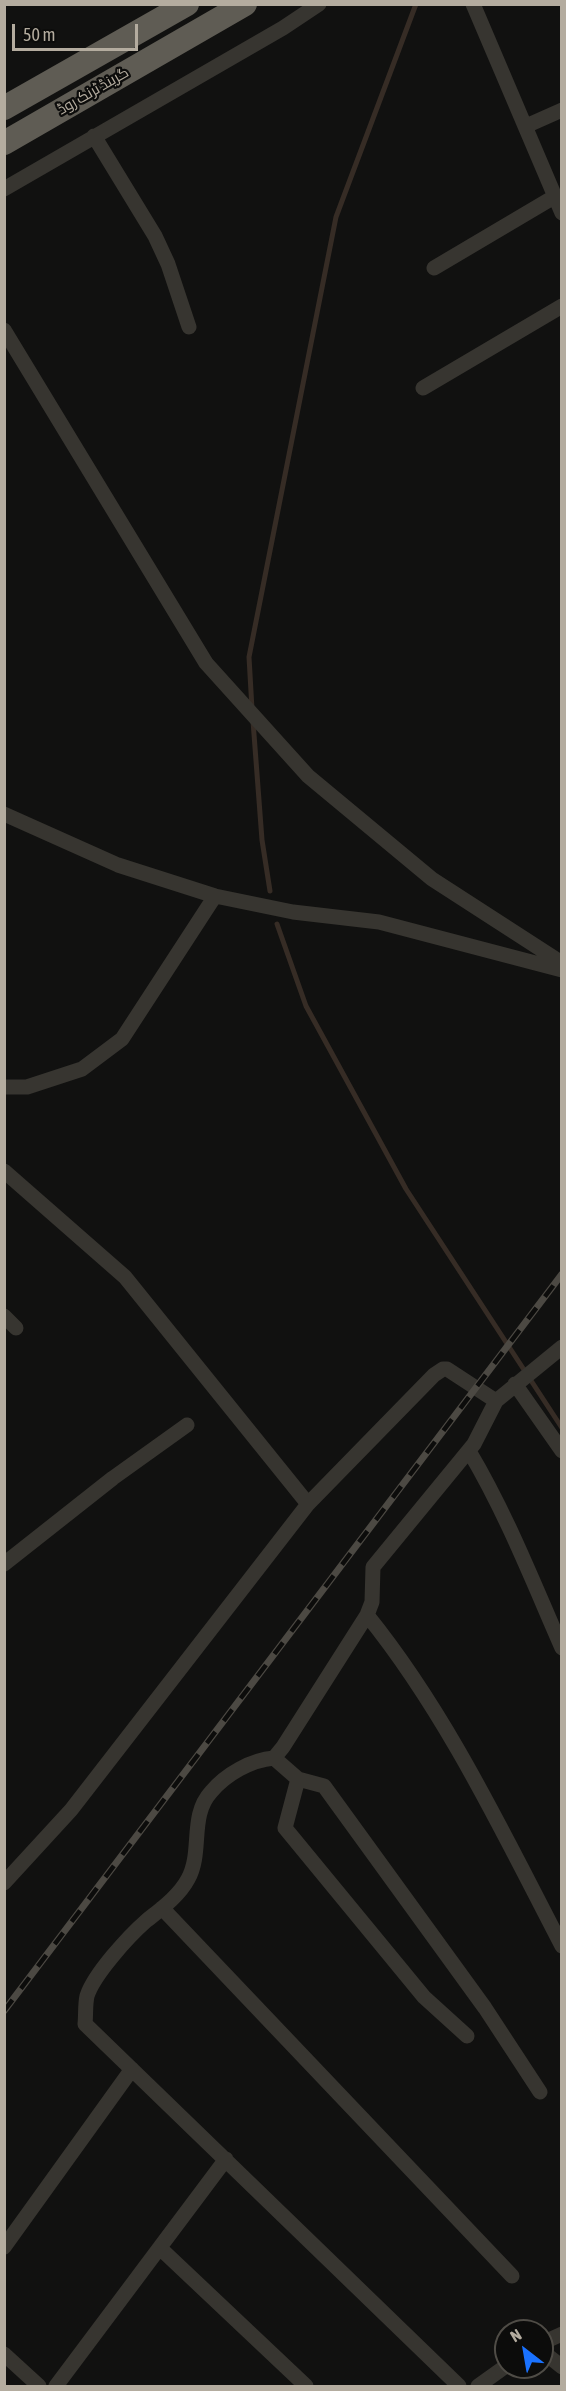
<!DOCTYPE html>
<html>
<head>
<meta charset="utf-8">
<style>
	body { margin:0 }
	#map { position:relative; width:566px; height:2391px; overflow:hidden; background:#111110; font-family:"Asap Condensed",sans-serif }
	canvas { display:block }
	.frame { position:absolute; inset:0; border:6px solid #b4ac9f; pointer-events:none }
	.north { position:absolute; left:494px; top:2319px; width:60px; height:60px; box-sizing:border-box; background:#0c0c0b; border:2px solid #4f4c46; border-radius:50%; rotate:329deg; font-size:16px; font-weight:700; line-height:24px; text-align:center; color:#b4ac9f }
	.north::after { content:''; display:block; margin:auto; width:21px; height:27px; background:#1a72ff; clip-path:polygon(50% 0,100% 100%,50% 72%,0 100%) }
	.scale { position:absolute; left:12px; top:24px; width:126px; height:27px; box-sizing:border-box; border:3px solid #b4ac9f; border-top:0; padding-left:8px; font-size:18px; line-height:21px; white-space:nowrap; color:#b4ac9f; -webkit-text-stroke:4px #0c0c0b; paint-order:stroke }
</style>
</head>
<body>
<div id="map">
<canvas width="566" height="2391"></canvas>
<div class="frame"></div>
<div class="north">N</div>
<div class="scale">50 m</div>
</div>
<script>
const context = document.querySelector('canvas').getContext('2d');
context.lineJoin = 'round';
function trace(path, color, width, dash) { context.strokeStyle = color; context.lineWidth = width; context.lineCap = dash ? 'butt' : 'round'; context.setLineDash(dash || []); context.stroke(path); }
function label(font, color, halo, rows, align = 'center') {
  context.font = font + ' "Asap Condensed",Cairo,sans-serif'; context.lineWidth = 4.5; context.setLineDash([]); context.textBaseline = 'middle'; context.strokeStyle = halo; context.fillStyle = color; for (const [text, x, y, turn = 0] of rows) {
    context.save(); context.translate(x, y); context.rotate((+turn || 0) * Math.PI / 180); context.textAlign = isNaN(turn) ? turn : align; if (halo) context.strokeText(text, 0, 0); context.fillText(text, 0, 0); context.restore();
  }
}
trace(new Path2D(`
	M252,709L249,657L336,217L416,4
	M253,721L262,840L270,891
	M277,924L306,1006L406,1189L562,1428`), '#362c25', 5);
trace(new Path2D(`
	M473,4L562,213
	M526,126L562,110
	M94,136L155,236L168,264L189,327
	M4,189L283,28L319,4
	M434,268L554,197
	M4,330L206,663L308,776L432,879L562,963
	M423,388L562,306
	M4,814L118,865L215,896L293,912L379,922L562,970
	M4,1087H27L82,1069L122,1039L215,896
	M4,1171L125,1277L308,1504
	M4,1316L16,1328
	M515,1384L562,1451
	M469,1451C506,1513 533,1582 562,1648
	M4,1564L113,1478L187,1425
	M367,1615C447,1714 503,1833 562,1946
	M274,1758L298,1779L324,1786L485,2008L540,2092
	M298,1779L285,1828L424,1997L467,2036
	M4,1883L71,1810L308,1504L434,1375L443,1369H447L496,1401
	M162,1908L512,2276
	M4,2247L132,2069
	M161,2249L306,2386
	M542,2343L562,2334
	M542,2351L562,2367
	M4,2354L39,2386
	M56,2386L226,2159
	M459,2386L85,2024C86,2015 85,2005 87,1996C94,1974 129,1936 146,1921C161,1909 179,1896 188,1879C203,1852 189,1816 211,1792C226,1774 251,1760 274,1758L283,1747L367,1615L372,1602L373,1567L474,1444L496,1401L562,1347
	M478,2386L506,2366`), '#373530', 15);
trace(new Path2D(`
	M4,108L187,4
	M4,143L245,4`), '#5f5c54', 24);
const rail = new Path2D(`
	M4,2011L562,1274`);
trace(rail, '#4c4943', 7);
trace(rail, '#0c0c0b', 4.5, [14]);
label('15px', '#b4ac9f', '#0c0c0b', [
	["گرینڈ ٹرنک روڈ",93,91,-30]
]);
</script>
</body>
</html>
